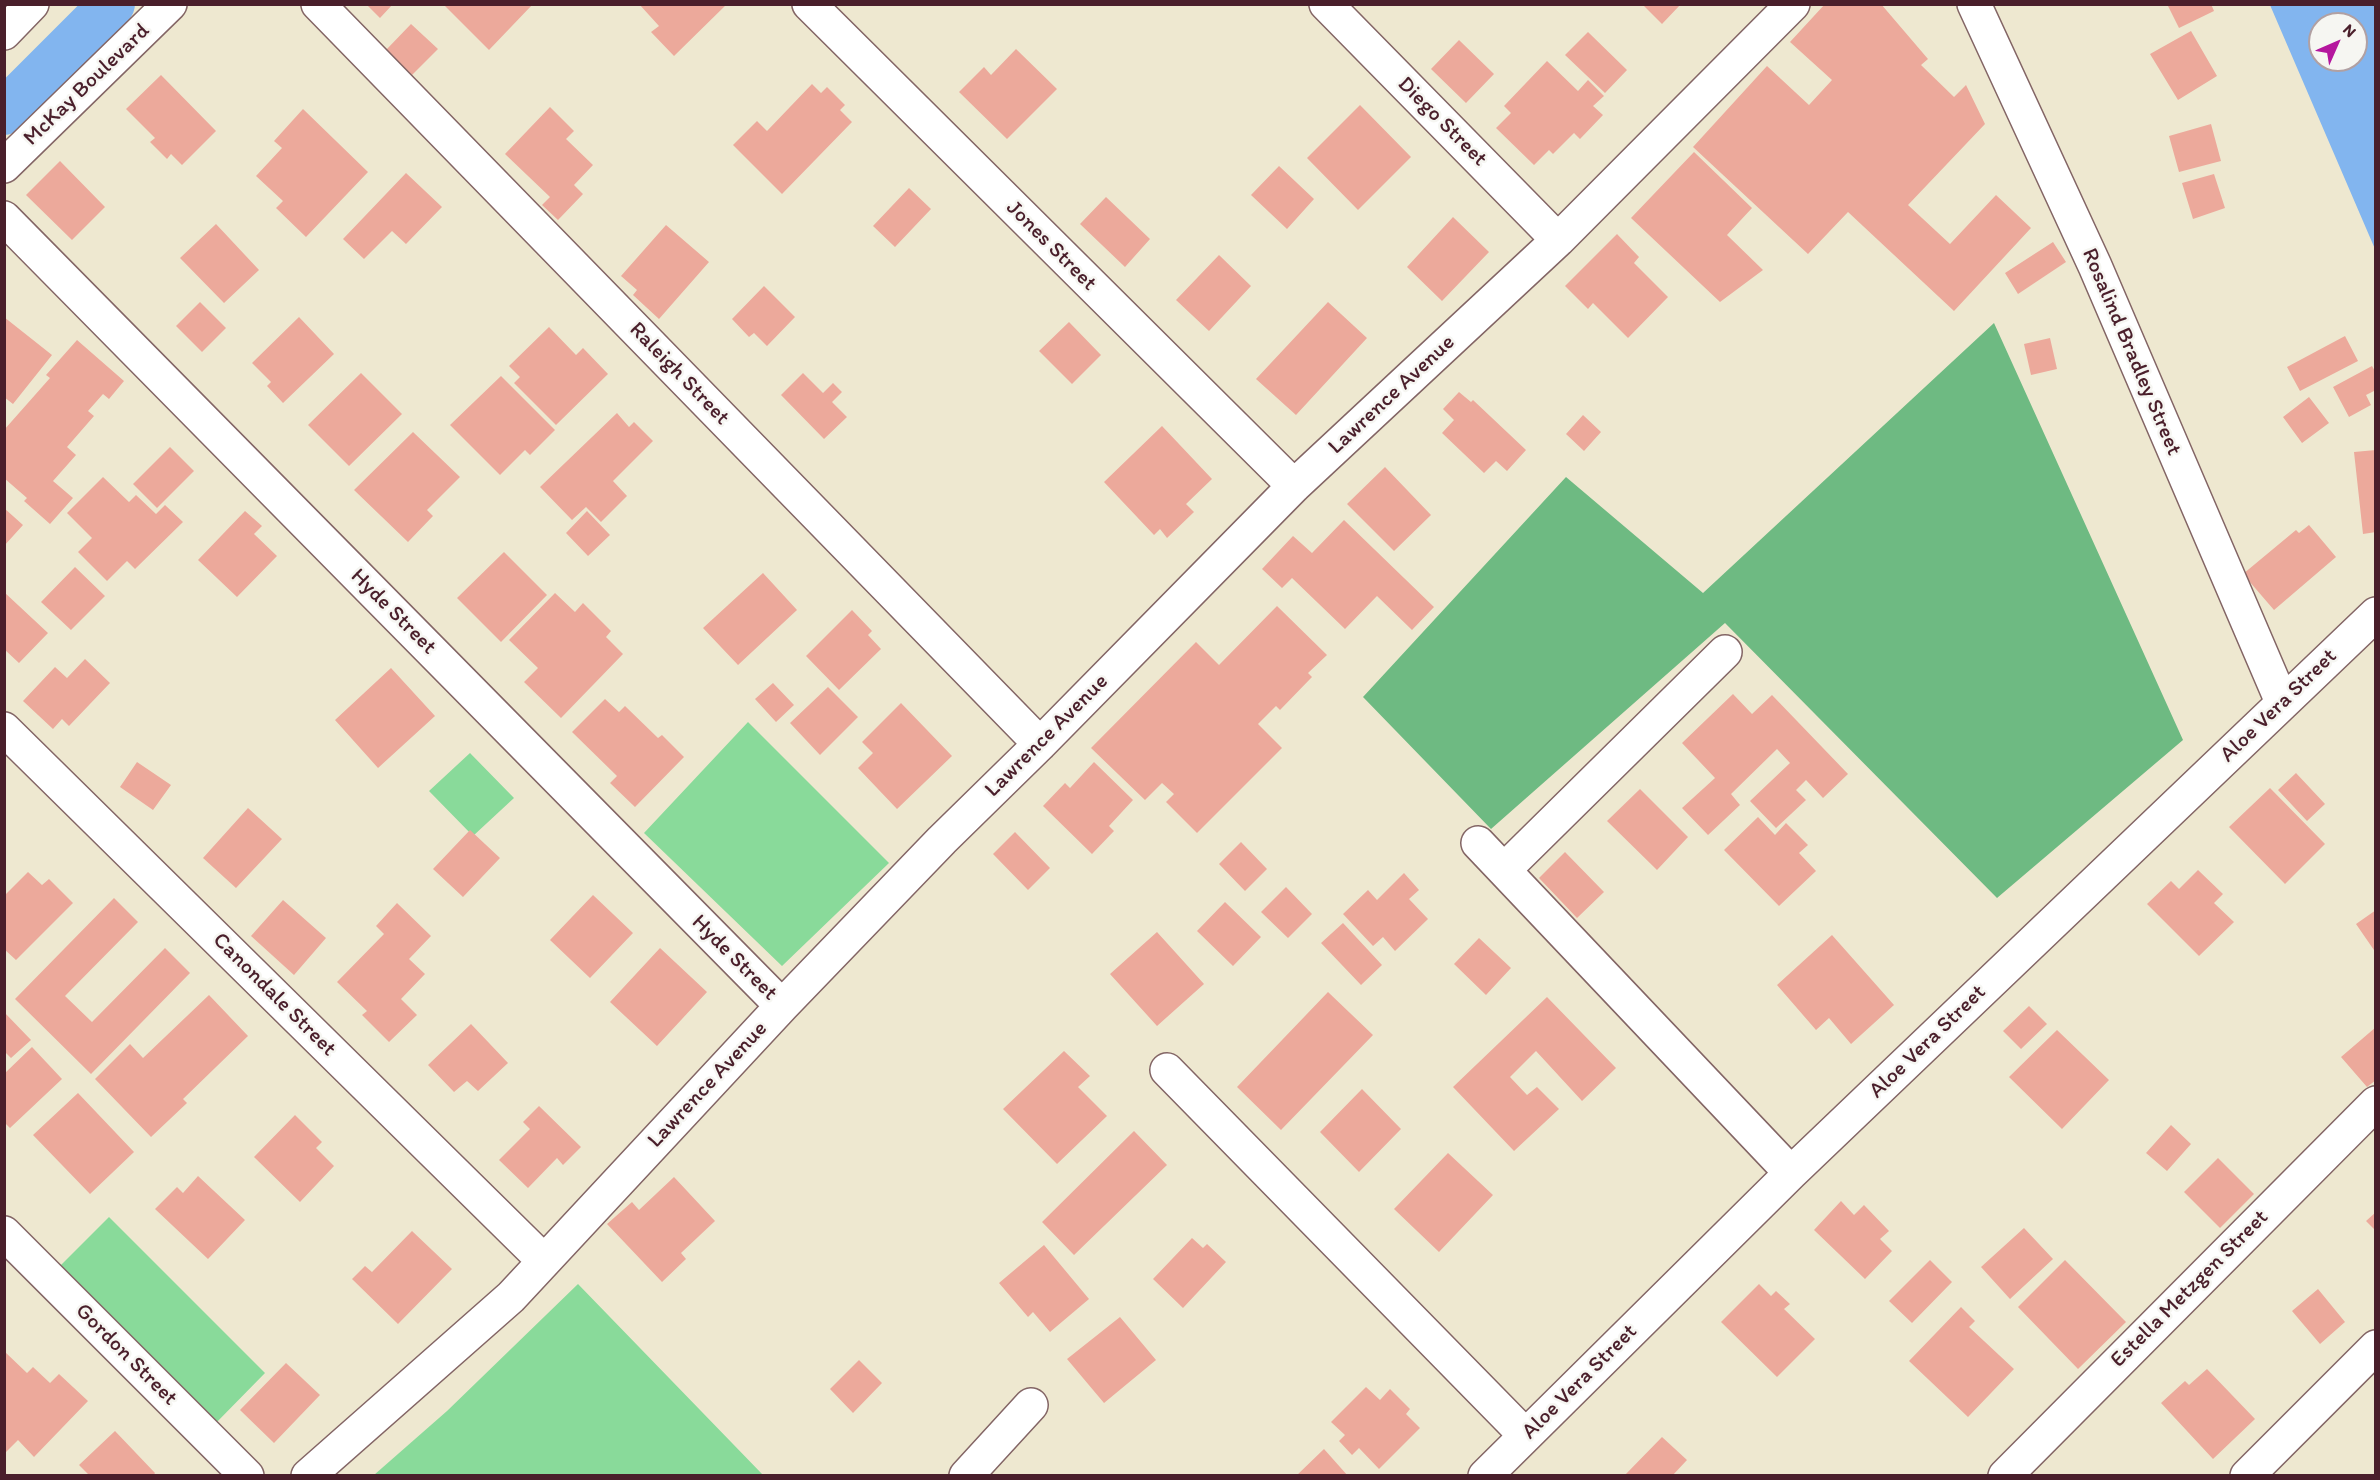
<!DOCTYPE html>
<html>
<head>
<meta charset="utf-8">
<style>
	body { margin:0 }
	#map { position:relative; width:2380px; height:1480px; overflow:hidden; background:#eee8d0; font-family:Itim,sans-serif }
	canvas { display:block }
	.frame { position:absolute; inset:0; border:6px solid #4a1f2b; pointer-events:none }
	.north { position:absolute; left:2308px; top:12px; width:60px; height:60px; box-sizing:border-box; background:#f6f6f2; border:2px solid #b1a0a2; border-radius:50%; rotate:45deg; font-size:16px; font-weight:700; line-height:24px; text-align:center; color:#4a1f2b }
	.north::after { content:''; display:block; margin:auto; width:21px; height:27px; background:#b5179e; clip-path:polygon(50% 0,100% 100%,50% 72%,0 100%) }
</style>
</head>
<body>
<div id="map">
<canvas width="2380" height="1480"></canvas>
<div class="frame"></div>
<div class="north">N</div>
</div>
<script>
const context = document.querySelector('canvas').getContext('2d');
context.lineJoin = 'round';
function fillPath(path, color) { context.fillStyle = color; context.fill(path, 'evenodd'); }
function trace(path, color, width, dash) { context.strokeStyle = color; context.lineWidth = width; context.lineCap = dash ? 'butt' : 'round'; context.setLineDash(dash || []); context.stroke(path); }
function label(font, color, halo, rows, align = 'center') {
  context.font = font + ' Itim,sans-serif'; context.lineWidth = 5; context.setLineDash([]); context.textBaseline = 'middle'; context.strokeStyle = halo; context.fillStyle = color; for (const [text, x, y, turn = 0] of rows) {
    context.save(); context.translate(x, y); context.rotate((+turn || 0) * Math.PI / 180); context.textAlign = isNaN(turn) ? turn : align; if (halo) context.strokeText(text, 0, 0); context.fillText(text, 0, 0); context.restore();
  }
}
fillPath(new Path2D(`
	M748,722L889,863L782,966L644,833Z
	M470,753L514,798L473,836L429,791Z
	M109,1217L265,1373L213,1426L56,1270Z
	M578,1284L763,1475H374L447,1411Z`), '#89da9a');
fillPath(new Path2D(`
	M1994,323L2183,740L1997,898L1725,623L1491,829L1363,697L1566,477L1703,593Z`), '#6eba82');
fillPath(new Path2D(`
	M2270,5H2375V249ZM2320,24H2356V60H2320Z`), '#82b5ef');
trace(new Path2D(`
	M4,112L112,4`), '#82b5ef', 46);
fillPath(new Path2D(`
	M366,4H393L380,18Z
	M443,4H533L489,50Z
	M639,4H727L674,56L651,32L659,26Z
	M1642,4H1681L1662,24Z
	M1825,4H1881L1928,59L1921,65L1954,97L1966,85L1985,124L1908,205L1950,244L1996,195L2031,228L1954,311L1848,212L1808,254L1693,147L1767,66L1809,105L1832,80L1790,42Z
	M2167,4H2211L2214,11L2179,28Z
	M411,24L438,49L412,75L386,50Z
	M2191,31L2217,76L2178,100L2150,54Z
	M1588,32L1627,70L1605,93L1565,55Z
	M1459,40L1494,74L1466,103L1431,69Z
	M1016,49L1057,89L1007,139L959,92L984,67L991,75Z
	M1547,61L1578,91L1588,80L1604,96L1593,106L1603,115L1580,139L1574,133L1553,154L1549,150L1534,165L1496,128L1511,113L1504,106Z
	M161,75L216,131L182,165L171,154L167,159L150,142L155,138L126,109Z
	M812,84L821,93L827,87L845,105L840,110L852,122L782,194L733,145L757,121L767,131Z
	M1360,105L1411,157L1358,210L1307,158Z
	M550,107L574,131L566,139L593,165L574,185L583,194L558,220L542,205L550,197L505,154Z
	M303,109L368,172L306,237L276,208L283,201L256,176L282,148L274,141Z
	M2211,124L2221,161L2179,172L2169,136Z
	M1694,152L1752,208L1727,235L1763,270L1720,302L1631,218Z
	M60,161L105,207L72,240L26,195Z
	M1279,166L1314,199L1287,229L1251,195Z
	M406,173L442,207L406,244L392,231L364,259L343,239Z
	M2214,174L2225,208L2193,219L2182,183Z
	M909,188L931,209L895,247L873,226Z
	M1106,197L1150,239L1125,267L1080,224Z
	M1453,217L1489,252L1442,301L1407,267Z
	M216,224L259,270L224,303L180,258Z
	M666,225L709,262L659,319L633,295L637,290L621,276Z
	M1617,234L1639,257L1634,263L1668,297L1628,338L1593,303L1588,309L1565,286Z
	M2053,242L2066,262L2018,294L2005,273Z
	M1219,255L1251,286L1209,331L1176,300Z
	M764,286L795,317L767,346L754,333L749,337L732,319Z
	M200,302L226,328L202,352L176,326Z
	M1328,302L1367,338L1296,415L1256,379Z
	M4,317L52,355L13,404L4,397Z
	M299,317L334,354L283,403L267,386L271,382L252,363Z
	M1069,322L1101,355L1072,384L1039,351Z
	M549,327L576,355L583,348L608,374L556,425L514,383L520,377L509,366Z
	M2345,336L2358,361L2300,391L2287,367Z
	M2050,338L2057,369L2031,375L2024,344Z
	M77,340L124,381L109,399L103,394L88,411L94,416L67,447L76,455L53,481L73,498L50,524L24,501L27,498L4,478V430L50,378L46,375Z
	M2372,366L2376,373V390L2366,395L2371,405L2349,417L2333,387Z
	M361,373L402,414L349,466L308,425Z
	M803,373L823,393L833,383L842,392L832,402L847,417L824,439L781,395Z
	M501,376L555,430L530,455L525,450L500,475L450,425Z
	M1459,392L1471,402L1473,400L1526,450L1507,471L1496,461L1484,473L1442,433L1454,420L1443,409Z
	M2309,397L2329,423L2302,443L2283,417Z
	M617,413L629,427L634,422L653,441L613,481L627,496L601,522L586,507L572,520L540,487Z
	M1583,415L1601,432L1584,451L1566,434Z
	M1162,426L1212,479L1186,504L1194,512L1167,538L1160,529L1154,535L1104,482Z
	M413,432L460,477L427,510L433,516L408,542L354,490Z
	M170,447L194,471L157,508L133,484Z
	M2376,450V532L2363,534L2354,452Z
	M1385,467L1431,515L1394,551L1347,504Z
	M103,477L129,502L136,495L156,514L165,505L183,522L135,569L127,561L107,581L78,552L92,538L67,513Z
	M4,508L23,525L4,546Z
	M245,511L262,526L254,534L277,556L237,597L198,560Z
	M587,511L610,535L588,556L566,533Z
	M1344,520L1434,607L1412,630L1377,596L1345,629L1292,578L1282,588L1262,569L1293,536L1312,553Z
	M2309,525L2336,557L2274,610L2243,574L2296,530L2299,533Z
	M504,552L547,595L501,642L457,598Z
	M75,567L105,596L71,630L41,602Z
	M763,573L797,610L738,665L703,628Z
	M4,592L48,633L19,663L4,649Z
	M555,593L575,612L583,603L611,631L606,637L623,654L561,718L524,682L538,668L509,640Z
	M1277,606L1327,655L1308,673L1312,677L1280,710L1276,706L1258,724L1282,748L1197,833L1166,802L1174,794L1162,783L1145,800L1091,748L1196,642L1219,665Z
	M852,610L872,631L868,635L881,649L839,690L806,656Z
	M85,659L110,683L69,726L62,719L53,729L23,701L55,667L67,678Z
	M391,668L435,716L378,768L335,720Z
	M773,683L794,705L776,722L755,699Z
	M828,687L858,717L820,755L790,723Z
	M1733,694L1752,714L1772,695L1848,774L1823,798L1806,780L1796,790L1806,800L1776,828L1750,801L1790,763L1777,749L1731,794L1740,805L1708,835L1682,808L1715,778L1682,743Z
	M605,699L619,712L625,706L658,738L662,735L684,757L635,807L610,783L617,776L572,732Z
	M901,703L952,756L897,809L858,768L873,753L862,742Z
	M137,762L171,785L153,810L120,787Z
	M1094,762L1133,800L1109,826L1114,831L1092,854L1043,806L1065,783L1070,788Z
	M2296,773L2325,804L2307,821L2278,790Z
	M2270,788L2325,844L2285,884L2229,827Z
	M1640,789L1688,837L1657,870L1607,821Z
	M248,808L282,839L236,888L203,858Z
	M1758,817L1775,835L1786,823L1808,845L1799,853L1816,871L1779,906L1724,850Z
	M470,830L500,858L463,897L433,869Z
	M1015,832L1050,868L1028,890L993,854Z
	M1241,842L1267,869L1245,891L1219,864Z
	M1565,852L1604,892L1577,918L1539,878Z
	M2198,870L2223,894L2214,903L2234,922L2199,956L2147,904L2171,881L2179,889Z
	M28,872L42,885L49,879L73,903L16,960L4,949V896Z
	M1404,873L1419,890L1409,899L1428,919L1395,951L1383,937L1373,946L1343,914L1368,890L1377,900Z
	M1286,887L1312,914L1288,938L1261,912Z
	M593,895L633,933L590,978L550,940Z
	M114,898L138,922L65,996L92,1022L165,948L190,973L91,1074L15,999Z
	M283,900L326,938L294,975L251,936Z
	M1225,902L1261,937L1233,966L1197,931Z
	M397,903L431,936L409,959L425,974L401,999L417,1015L389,1042L362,1015L367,1011L337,982L384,934L376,926Z
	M2376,910V953L2356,924Z
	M1343,923L1382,965L1361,985L1321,943Z
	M1157,932L1204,984L1157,1026L1110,974Z
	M1832,935L1894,1005L1851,1044L1829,1018L1816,1030L1777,985Z
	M1479,938L1511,968L1486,995L1454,964Z
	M660,948L707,992L657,1046L610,1002Z
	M1328,992L1373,1035L1281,1130L1237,1087Z
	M209,995L248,1036L183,1099L187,1103L151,1137L95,1079L130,1044L143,1058Z
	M1547,997L1616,1068L1582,1101L1536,1051L1510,1077L1527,1095L1537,1087L1559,1109L1514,1151L1453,1087Z
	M2029,1006L2047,1024L2021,1049L2003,1031Z
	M4,1012L31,1040L11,1058L4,1051Z
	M471,1024L508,1063L478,1091L467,1081L454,1092L428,1065Z
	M2376,1027V1080L2367,1087L2341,1057Z
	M2057,1030L2109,1080L2062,1129L2009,1077Z
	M32,1047L62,1079L10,1128L4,1122V1074Z
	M1064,1051L1090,1076L1078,1087L1107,1116L1057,1164L1003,1109Z
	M1362,1089L1401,1129L1359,1172L1320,1132Z
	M78,1093L134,1152L90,1194L33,1135Z
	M539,1106L581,1147L563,1165L557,1158L528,1188L499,1160L530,1129L523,1122Z
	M295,1115L322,1142L316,1148L334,1166L300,1202L254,1157Z
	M2171,1125L2191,1144L2167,1171L2146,1153Z
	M1134,1131L1167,1165L1074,1255L1042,1222Z
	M1448,1153L1493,1195L1439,1252L1394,1209Z
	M2218,1158L2254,1194L2220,1228L2184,1192Z
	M198,1176L245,1220L208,1259L155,1209L177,1187L183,1193Z
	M674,1177L715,1221L681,1253L686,1259L662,1282L607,1224L632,1202L639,1210Z
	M1841,1201L1854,1215L1864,1205L1889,1231L1880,1239L1892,1251L1865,1279L1814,1230Z
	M2376,1212V1231L2366,1221Z
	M2024,1228L2053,1259L2010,1299L1981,1267Z
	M412,1231L452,1269L398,1324L352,1279L365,1266L372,1272Z
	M1192,1238L1203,1248L1207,1244L1226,1262L1183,1308L1153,1279Z
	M1044,1245L1089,1299L1050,1332L1033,1312L1028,1317L999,1283Z
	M1930,1260L1952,1282L1912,1323L1889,1301Z
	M2065,1260L2126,1322L2078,1369L2018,1307Z
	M1759,1284L1771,1296L1776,1291L1790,1304L1784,1309L1815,1339L1777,1377L1721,1322Z
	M2318,1289L2345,1322L2320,1344L2292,1311Z
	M1961,1307L1975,1321L1969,1327L2014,1369L1968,1417L1909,1361Z
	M1120,1317L1156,1360L1104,1403L1067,1359Z
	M4,1351L27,1373L33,1367L50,1383L59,1374L88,1401L34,1457L18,1440L4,1454Z
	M859,1360L882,1383L853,1413L830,1389Z
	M286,1363L320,1395L274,1443L240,1410Z
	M2207,1369L2255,1419L2213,1459L2161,1403L2185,1381L2189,1385Z
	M1366,1387L1380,1400L1390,1389L1410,1409L1406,1414L1420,1428L1379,1469L1359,1448L1352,1455L1339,1441L1345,1435L1331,1422Z
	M115,1431L155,1473L153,1476H90L79,1465Z
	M1662,1437L1687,1460L1672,1476H1624Z
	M1324,1449L1348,1476H1296Z`), '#eca99b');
const street = new Path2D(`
	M318,4L1040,744
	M809,4L1294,486
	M1326,4L1558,240
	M1974,4L2095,266L2282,702
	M4,33L32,4
	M4,166L170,4
	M4,218L782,1006
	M4,729L544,1261
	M1478,843L1791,1173
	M1504,870L1725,652
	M1167,1070L1525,1435
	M4,1233L247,1476
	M308,1476L511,1297L782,1006L942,840L1040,744L1294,486L1558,240L1793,4
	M966,1476L1031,1405
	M1485,1476L1791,1173L2376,614
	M2005,1476L2376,1103
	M2247,1476L2376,1347`);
trace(street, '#836565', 36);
trace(street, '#fff', 33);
label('22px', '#4a1f2b', '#f6f6f2', [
	["McKay Boulevard",87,85,-44],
	["Diego Street",1442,122,45],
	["Jones Street",1051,246,45],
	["Rosalind Bradley Street",2131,352,67],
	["Raleigh Street",679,374,46],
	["Lawrence Avenue",1392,395,-43],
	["Hyde Street",393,612,45],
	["Aloe Vera Street",2279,706,-44],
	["Lawrence Avenue",1047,736,-45],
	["Hyde Street",734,958,45],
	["Canondale Street",274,995,45],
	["Aloe Vera Street",1928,1042,-44],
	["Lawrence Avenue",708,1085,-47],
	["Estella Metzgen Street",2190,1289,-45],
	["Gordon Street",126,1355,45],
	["Aloe Vera Street",1580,1382,-45]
]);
</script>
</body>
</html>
